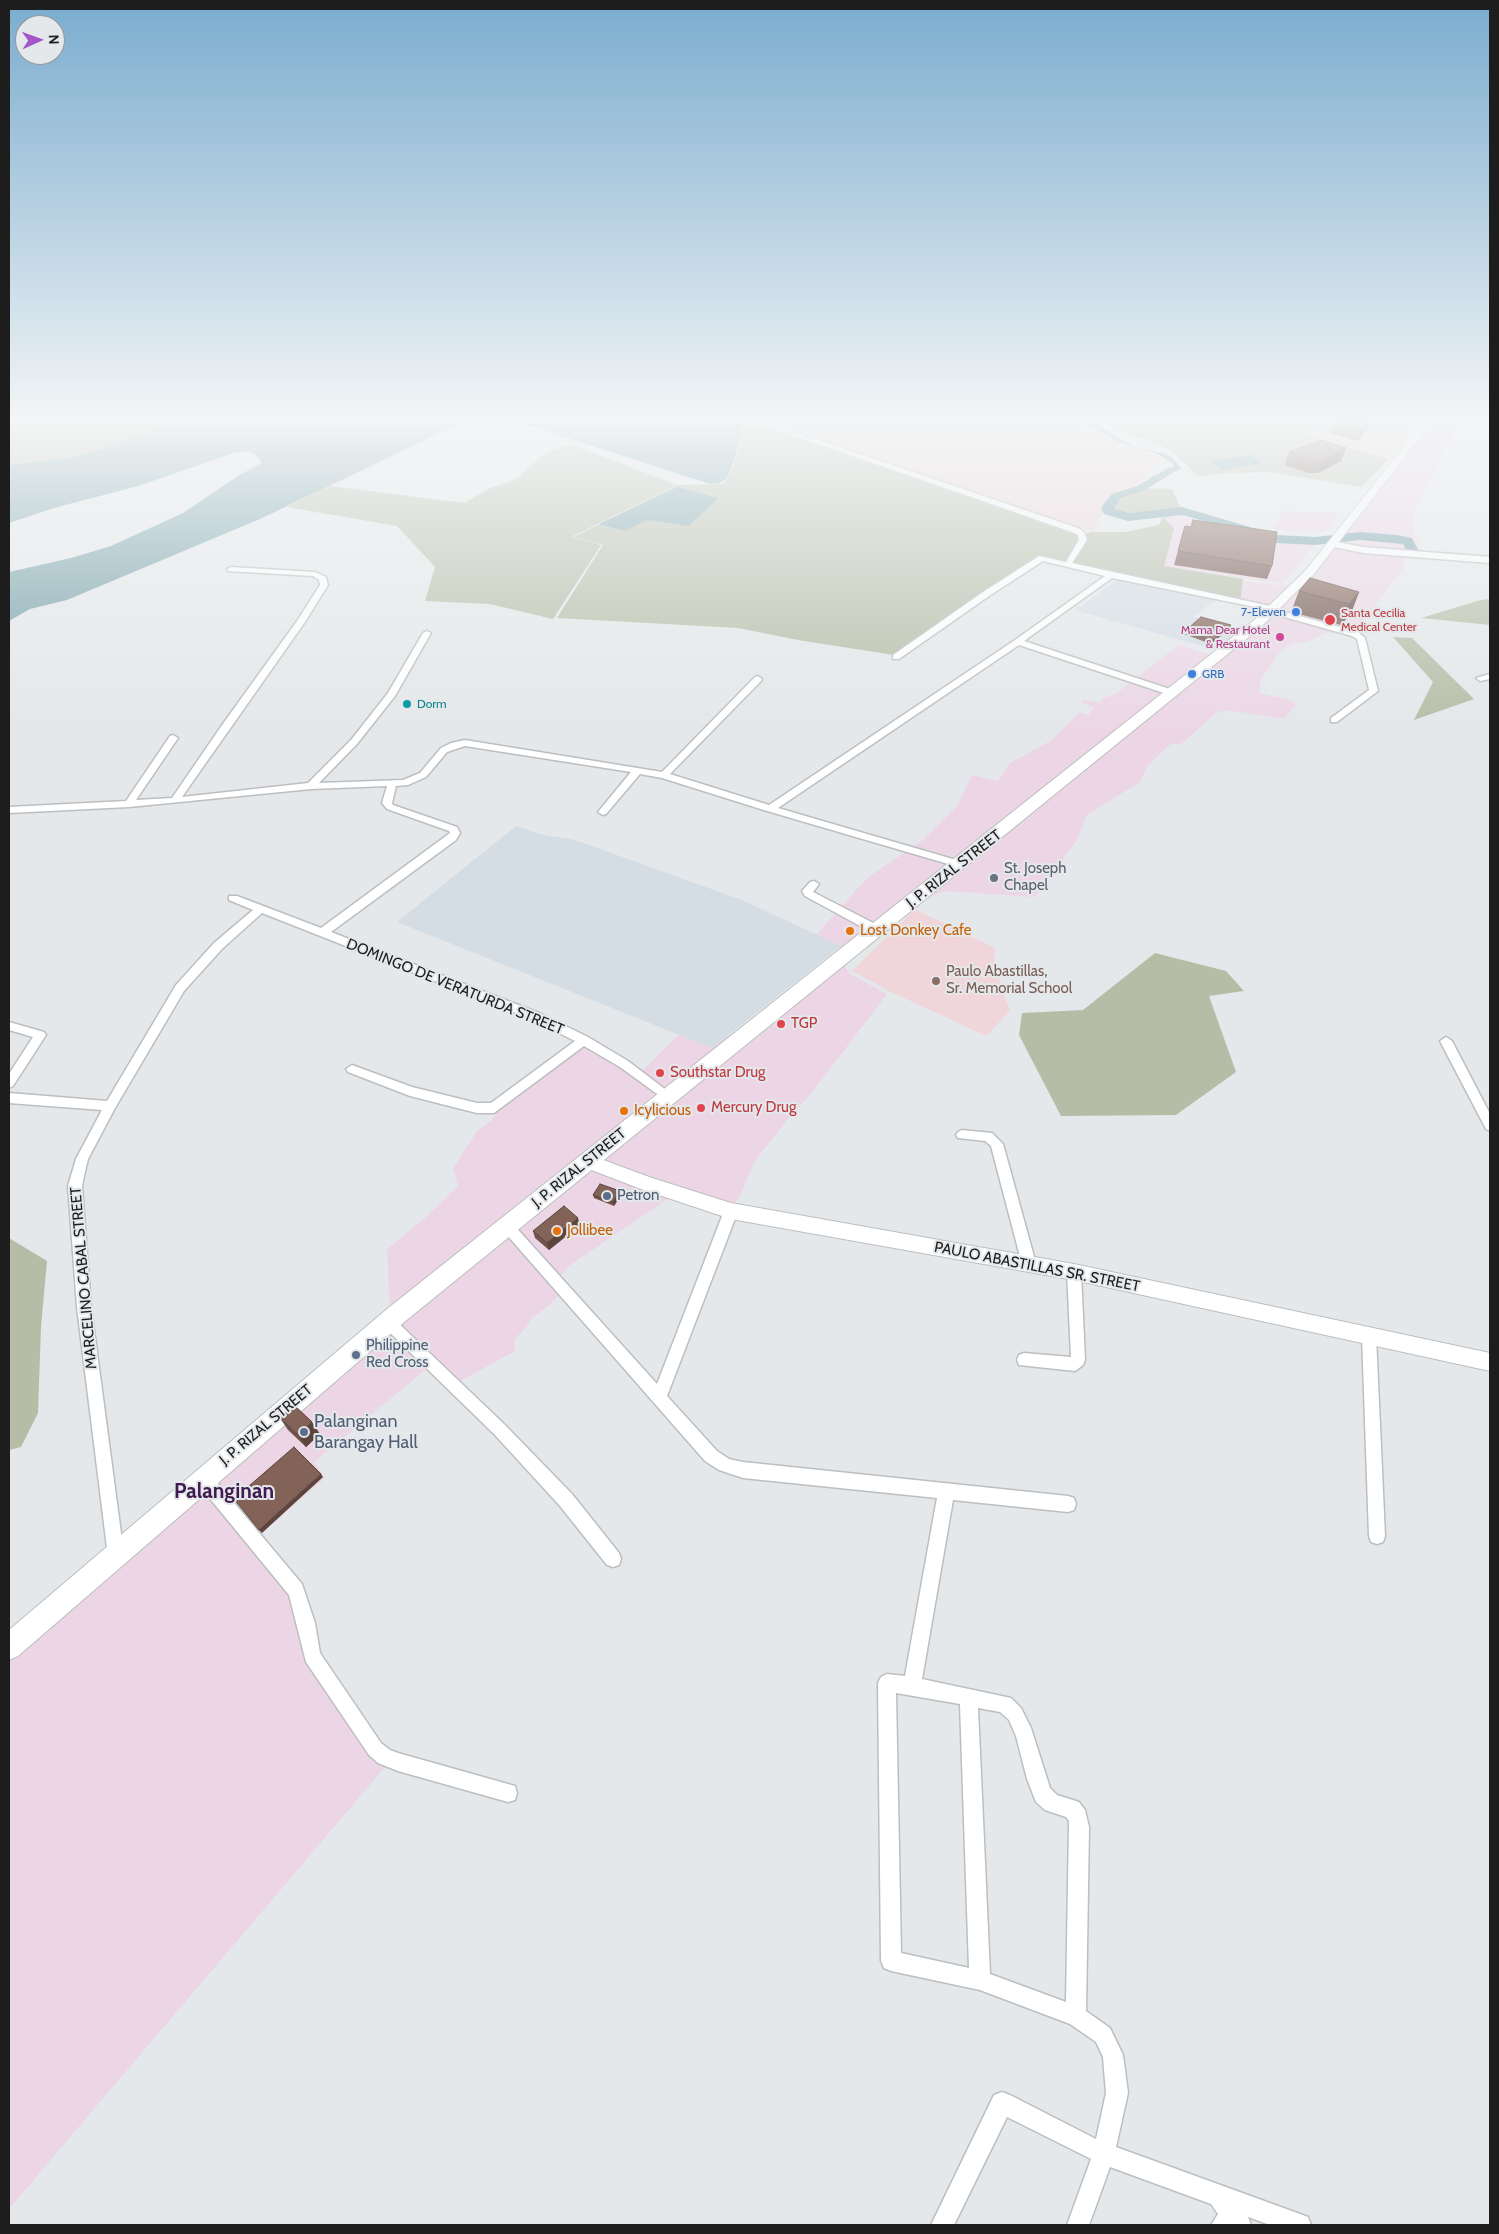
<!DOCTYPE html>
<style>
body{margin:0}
#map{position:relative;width:1499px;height:2234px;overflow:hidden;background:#e5e8ea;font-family:Cabin,sans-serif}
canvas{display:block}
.frame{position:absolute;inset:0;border:10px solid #1d1d1e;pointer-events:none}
.north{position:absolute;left:15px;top:15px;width:50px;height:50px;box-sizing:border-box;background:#e5e8ea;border:1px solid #959798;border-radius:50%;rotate:88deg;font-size:14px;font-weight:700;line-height:20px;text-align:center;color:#1d1d1e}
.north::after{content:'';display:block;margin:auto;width:18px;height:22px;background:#a356c8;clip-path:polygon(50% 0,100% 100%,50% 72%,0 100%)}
</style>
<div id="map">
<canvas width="1499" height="2234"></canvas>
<div class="frame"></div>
<div class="north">N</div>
</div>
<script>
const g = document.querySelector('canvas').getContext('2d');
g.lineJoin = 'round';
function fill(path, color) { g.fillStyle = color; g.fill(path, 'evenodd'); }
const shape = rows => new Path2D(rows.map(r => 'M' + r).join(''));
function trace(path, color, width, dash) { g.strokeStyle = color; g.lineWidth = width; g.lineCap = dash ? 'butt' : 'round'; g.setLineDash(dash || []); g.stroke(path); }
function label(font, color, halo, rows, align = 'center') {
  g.font = font + ' Cabin,sans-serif'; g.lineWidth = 4; g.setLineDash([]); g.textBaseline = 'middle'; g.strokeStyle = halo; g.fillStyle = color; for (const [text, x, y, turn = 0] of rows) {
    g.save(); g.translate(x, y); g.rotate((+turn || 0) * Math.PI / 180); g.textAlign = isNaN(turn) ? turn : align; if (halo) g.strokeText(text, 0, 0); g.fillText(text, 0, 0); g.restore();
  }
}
const commercial = shape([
 [1428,422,1460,422,1417,505,1413,527,1421,553,1382,551,1337,544],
 [1281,511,1339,512,1327,532,1297,532,1274,530],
 [1182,516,1265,538,1318,540,1283,584,1163,566,1174,528,1163,517],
 [1329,546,1407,556,1403,569,1354,633,1325,633,1309,641,1292,644,1281,651,1261,679,1259,693,1291,700,1296,704,1284,719,1225,710,1215,714,1180,745,1172,743,1149,764,1140,782,1087,815,1077,840,1035,897,945,891,926,898,849,951,815,936,867,878,923,840,957,806,972,775,998,781,1010,763,1052,740,1079,712,1089,715,1094,707,1081,703,1085,699,1100,703,1103,698,1114,695,1179,645,1213,655,1275,608,1240,603,1243,581,1297,587],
 [841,960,850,974,887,994,811,1094,788,1119,754,1162,740,1196,729,1211,675,1194,569,1266,557,1280,564,1289,552,1303,531,1319,528,1325,515,1339,515,1351,457,1383,435,1362,314,1462,325,1478,260,1535,211,1473,668,1097,638,1075,678,1035,712,1047,727,1035,738,1041],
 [583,1045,621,1068,662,1098,390,1312,387,1249,426,1217,458,1186,453,1168,478,1130,492,1120,498,1111],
 [203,1486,292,1594,302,1626,391,1760,9,2209,9,1654]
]);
const built = shape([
 [1117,580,1217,598,1194,617,1242,629,1219,651,1075,610],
 [516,826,544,835,575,840,742,900,841,946,712,1048,397,922]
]);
const education = shape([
 [760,422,1075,422,1124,446,1163,458,1134,488,1110,498,1093,532],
 [1321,422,1417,422,1388,459,1304,435],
 [915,909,995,948,994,965,1010,1011,986,1036,891,992,852,971]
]);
const green = shape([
 [9,422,171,422,135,438,105,448,69,458,9,465],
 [1102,422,1321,422,1304,435,1388,459,1362,487,1268,472,1229,473,1198,476,1171,450],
 [744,424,761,426,1071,529,1078,534,1079,539,1064,563,1039,558,894,655,798,640,738,628,557,618,603,545,573,537,678,485,722,484,728,478,737,456],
 [570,444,677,485,571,537,601,545,553,619,490,604,425,601,435,567,397,526,287,507,330,486,464,503,490,488,515,480,544,454],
 [1141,488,1172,489,1182,511,1128,517,1108,511,1108,506,1116,496],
 [1163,517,1174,528,1164,566,1243,579,1240,602,1068,564,1083,540,1081,534,1093,532,1125,532,1159,525],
 [1490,599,1490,625,1421,618,1481,600],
 [1393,637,1412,638,1474,699,1414,720,1433,682],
 [1155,953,1226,971,1244,991,1209,996,1236,1072,1176,1115,1061,1116,1019,1035,1022,1013,1083,1010],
 [9,1238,47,1261,41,1327,38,1413,21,1447,9,1450]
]);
const water = shape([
 [171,422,463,422,260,519,67,600,30,609,9,621,9,572,71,558,111,546,183,513,238,476,262,463,256,455,249,451,234,453,138,486,54,508,9,523,9,465,69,458,105,448,135,438],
 [518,422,743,422,743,423,736,455,727,478,720,483,710,484],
 [1081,422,1093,422,1135,447,1166,454,1173,458,1181,469,1145,485,1152,476,1168,471,1174,467,1173,464,1158,454,1117,442],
 [1250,455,1263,463,1222,470,1209,462],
 [678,487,718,498,689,526,647,520,625,531,599,524]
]);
const river = shape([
 [1170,467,1174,468,1176,470,1174,472,1145,490,1120,498,1114,509,1129,513,1182,507,1277,535,1315,537,1360,532,1397,535,1412,538,1419,552,1413,556,1409,555,1403,544,1360,540,1315,545,1277,543,1251,537,1226,527,1182,515,1128,521,1104,514,1102,511,1102,506,1112,494,1137,486,1170,467]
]);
const minor = shape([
 [755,422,765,422,1078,528,1084,532,1087,540,1072,563,1275,607,1278,610,1358,632,1365,638,1378,691,1337,722,1331,722,1331,718,1369,690,1357,639,1352,636,1270,613,1270,610,1112,578,1024,641,1176,691,1176,695,1170,695,1019,645,778,808,963,862,963,866,955,866,767,811,662,778,640,774,606,814,603,815,598,812,631,772,465,746,447,752,426,777,408,785,396,786,392,803,393,805,457,827,460,833,456,840,331,932,539,1013,588,1037,628,1061,674,1096,668,1101,664,1099,620,1067,584,1046,494,1113,477,1113,410,1096,348,1072,346,1069,352,1065,412,1087,477,1103,491,1103,575,1041,531,1019,262,913,222,949,184,991,115,1108,88,1159,84,1176,82,1186,91,1307,124,1556,122,1562,116,1564,110,1562,108,1556,77,1307,68,1186,76,1159,102,1110,9,1103,9,1093,107,1101,176,985,214,943,253,910,229,900,229,896,237,896,321,928,450,833,449,831,387,809,382,803,387,786,311,789,129,807,9,813,9,807,126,801,170,736,173,735,178,738,136,800,172,798,220,728,297,621,320,585,319,580,313,576,228,571,227,569,231,567,315,572,326,577,328,585,305,622,182,797,308,783,351,740,388,693,423,633,427,631,431,633,395,696,357,744,319,783,403,780,420,773,441,748,451,743,465,740,662,772,755,677,758,676,762,679,761,681,670,774,769,805,1015,640,1105,576,1043,561,989,596,899,659,893,659,893,655,983,592,1039,556,1066,562,1079,540,1078,535,1072,532,755,422],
 [1490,674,1490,679,1480,681,1476,678,1490,674],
 [814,881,819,884,813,892,881,927,882,930,881,933,873,933,805,896,802,891,810,882,814,881],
 [9,1022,44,1032,46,1035,13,1086,9,1088,9,1074,33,1037,9,1030,9,1022],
 [1446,1037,1452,1041,1490,1114,1490,1131,1486,1129,1440,1041,1446,1037],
 [962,1130,992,1133,1003,1144,1036,1264,1034,1268,1029,1270,1024,1268,1022,1264,991,1146,985,1141,958,1138,956,1135,958,1132,962,1130],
 [731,1206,736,1207,738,1211,667,1396,717,1451,729,1459,743,1462,1068,1496,1074,1498,1076,1504,1074,1510,1068,1512,953,1500,922,1679,1011,1698,1021,1708,1031,1728,1050,1788,1057,1795,1079,1802,1085,1810,1089,1827,1086,2011,1110,2028,1123,2055,1128,2093,1116,2147,1300,2214,1308,2217,1311,2225,1270,2225,1248,2217,1251,2225,1211,2225,1218,2214,1211,2204,1110,2167,1089,2225,1067,2225,1091,2159,1007,2117,954,2225,931,2225,994,2095,1002,2092,1010,2095,1096,2139,1106,2093,1103,2057,1096,2042,1070,2024,980,1990,891,1971,884,1968,881,1961,878,1683,881,1677,887,1674,905,1676,937,1498,743,1478,719,1470,705,1461,500,1227,502,1223,507,1221,512,1223,657,1384,724,1211,726,1207,731,1206],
 [896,1693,960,1704,969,1968,901,1953,896,1693],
 [978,1708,1000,1712,1009,1720,1016,1736,1027,1779,1036,1802,1045,1810,1066,1817,1069,1821,1066,2002,990,1974,978,1708],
 [1074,1266,1079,1268,1081,1272,1085,1360,1083,1365,1075,1371,1019,1365,1017,1360,1019,1355,1024,1353,1071,1357,1067,1272,1069,1268,1074,1266],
 [388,1316,393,1318,505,1425,572,1494,619,1553,621,1559,619,1565,613,1567,607,1565,560,1506,495,1435,383,1326,381,1322,383,1318,388,1316],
 [1369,1330,1374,1331,1376,1336,1385,1536,1383,1542,1377,1544,1371,1542,1369,1536,1362,1336,1364,1331,1369,1330],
 [204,1471,210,1474,302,1584,315,1623,320,1653,381,1743,390,1750,398,1753,515,1786,517,1793,515,1800,508,1802,398,1771,378,1763,369,1755,306,1662,289,1595,198,1484,196,1479,198,1474,204,1471]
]);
const tertiary = shape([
 [1332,541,1363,547,1490,557,1490,563,1363,553,1329,546,1329,542,1332,541]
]);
const secondary = shape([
 [587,1154,652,1178,731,1203,1074,1264,1490,1353,1490,1371,1074,1280,731,1219,641,1189,581,1166,578,1161,581,1156,587,1154]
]);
const primary = shape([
 [1423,422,1432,422,1314,574,1261,627,403,1323,18,1656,9,1660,9,1630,387,1309,1253,621,1306,570,1423,422]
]);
const wall = shape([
 [1372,422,1358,441,1331,433,1334,424],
 [1346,448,1341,461,1318,473,1308,473,1285,465,1289,452],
 [1185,526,1272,566,1267,579,1174,565],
 [1299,591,1359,592,1351,613,1341,625,1291,612],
 [1231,625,1230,628,1211,644,1184,634,1185,631],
 [620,1191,621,1195,614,1206,594,1198,593,1195],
 [580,1225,549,1250,535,1238,533,1231],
 [280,1418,320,1434,306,1447,288,1430]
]);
const shadedWall = shape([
 [1369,422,1372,422,1358,441,1362,432],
 [1346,448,1341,461,1318,473,1322,460],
 [1359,592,1351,613,1341,625,1349,604],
 [1231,625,1230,628,1211,644,1212,640],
 [620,1191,621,1195,614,1206,613,1202],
 [578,1218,580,1225,549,1250,547,1243],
 [312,1422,320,1434,306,1447,298,1435],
 [321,1474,323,1477,262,1533,259,1530]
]);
const building = shape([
 [1335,422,1369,422,1362,432,1334,424,1335,422],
 [1321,440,1346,448,1322,460,1312,460,1289,452,1321,440],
 [1193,520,1277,532,1272,566,1178,551,1185,526,1191,527,1193,520],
 [1310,578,1359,592,1349,604,1299,591,1310,578],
 [1201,617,1231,625,1212,640,1185,631,1201,617],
 [600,1184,620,1191,613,1202,593,1195,600,1184],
 [564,1206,578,1218,547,1243,533,1231,564,1206],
 [294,1405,312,1422,298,1435,280,1418,294,1405],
 [294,1447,321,1474,259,1530,234,1499,294,1447]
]);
const markers = [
 [1296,612,5,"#3f7fe0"],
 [1330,620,6,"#e0444e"],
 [1280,637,5,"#d1479c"],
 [1192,674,5,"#3f7fe0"],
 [407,704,5,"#0f9aa8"],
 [994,878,5,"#6b7280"],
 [850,931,5,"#e8710a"],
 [936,981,5,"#8d6e63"],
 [781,1024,5,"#e0444e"],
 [660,1073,5,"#e0444e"],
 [701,1108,5,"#e0444e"],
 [624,1111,5,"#e8710a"],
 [607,1196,5,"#5c6f8a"],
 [557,1231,5,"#e8710a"],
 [356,1355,5,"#5c6f8a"],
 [304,1432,5,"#5c6f8a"]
];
const farShopnames = [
 ["7-Eleven",1286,612],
 ["GRB",1202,674,"left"]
];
const farHealthnames = [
 ["Santa Cecilia",1341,613],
 ["Medical Center",1341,627]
];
const farHotelnames = [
 ["Mama Dear Hotel",1270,630],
 ["& Restaurant",1270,644]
];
const farCulturenames = [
 ["Dorm",417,704]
];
const streetNames = [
 ["J. P. RIZAL STREET",954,869,-38],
 ["DOMINGO DE VERATURDA STREET",455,987,22],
 ["J. P. RIZAL STREET",579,1168,-39],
 ["PAULO ABASTILLAS SR. STREET",1037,1267,11],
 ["MARCELINO CABAL STREET",84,1278,-95],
 ["J. P. RIZAL STREET",266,1425,-40]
];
const worshipNames = [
 ["St. Joseph",1004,869],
 ["Chapel",1004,886]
];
const foodNames = [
 ["Lost Donkey Cafe",860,931],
 ["Icylicious",634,1111],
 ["Jollibee",567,1231]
];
const educationNames = [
 ["Paulo Abastillas,",946,972],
 ["Sr. Memorial School",946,989]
];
const healthNames = [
 ["TGP",791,1024],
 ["Southstar Drug",670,1073],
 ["Mercury Drug",711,1108]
];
const serviceNames = [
 ["Petron",617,1196],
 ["Philippine",366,1346],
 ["Red Cross",366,1363]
];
const nearServicenames = [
 ["Palanginan",314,1422],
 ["Barangay Hall",314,1443]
];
const nearQuarternames = [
 ["Palanginan",224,1492]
];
fill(commercial, '#ecd6e5');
fill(built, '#d4dde4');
fill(education, '#f0d6da');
fill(green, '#b6bda7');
fill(water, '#759fa8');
fill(river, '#759fa8');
trace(minor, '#bcbec0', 3);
trace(tertiary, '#bcbec0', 3);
trace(secondary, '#bcbec0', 2);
trace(primary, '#bcbec0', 2);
fill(minor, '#fff');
fill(tertiary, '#fff');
fill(secondary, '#fff');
fill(primary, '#fff');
fill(wall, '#71544b');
fill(shadedWall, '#5c453d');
fill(building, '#836257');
trace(building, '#5c453d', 1);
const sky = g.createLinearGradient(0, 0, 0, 735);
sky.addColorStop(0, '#7aacce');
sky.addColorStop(0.57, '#f3f5f6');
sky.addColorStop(1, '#f3f5f600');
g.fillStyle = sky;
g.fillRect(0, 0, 1499, 735);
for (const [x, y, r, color] of markers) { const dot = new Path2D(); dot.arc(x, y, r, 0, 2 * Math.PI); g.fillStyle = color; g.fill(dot); trace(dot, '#e5e8ea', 2); }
label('12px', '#366cbe', '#e5e8ea', farShopnames, 'right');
label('12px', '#be3a42', '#e5e8ea', farHealthnames, 'left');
label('12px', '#b23c85', '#e5e8ea', farHotelnames, 'right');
label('12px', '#0d838f', '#e5e8ea', farCulturenames, 'left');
label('15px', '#1d1d1e', '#e5e8ea', streetNames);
label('15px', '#5b616d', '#e5e8ea', worshipNames, 'left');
label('15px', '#c56008', '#e5e8ea', foodNames, 'left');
label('15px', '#785e54', '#e5e8ea', educationNames, 'left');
label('15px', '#be3a42', '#e5e8ea', healthNames, 'left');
label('15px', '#4e5e75', '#e5e8ea', serviceNames, 'left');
label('18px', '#4e5e75', '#e5e8ea', nearServicenames, 'left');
label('bold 21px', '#401b52', '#e5e8ea', nearQuarternames);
</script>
